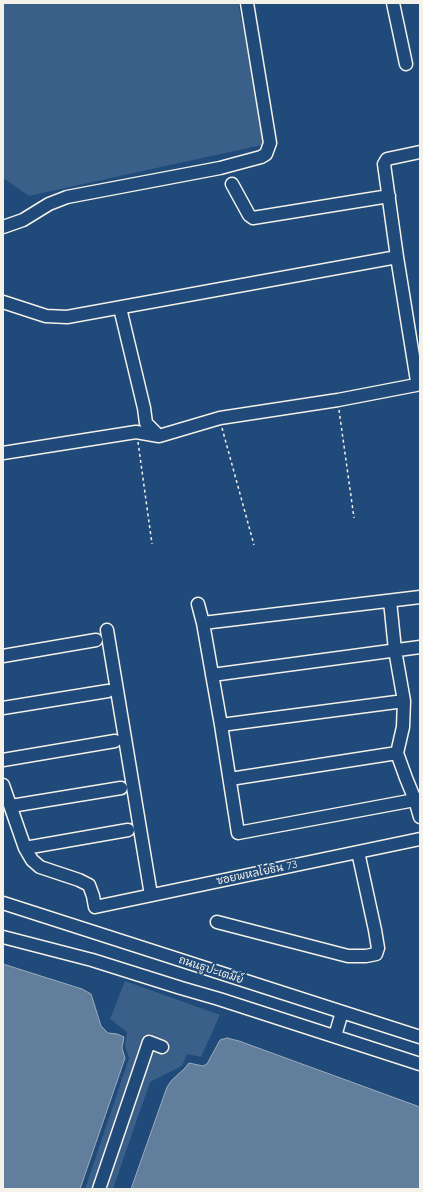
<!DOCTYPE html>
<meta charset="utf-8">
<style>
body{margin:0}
#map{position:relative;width:423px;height:1192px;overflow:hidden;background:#1f4a7a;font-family:"Comic Neue",sans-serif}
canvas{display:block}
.frame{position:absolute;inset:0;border:4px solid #f4f1e8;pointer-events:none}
</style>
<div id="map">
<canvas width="423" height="1192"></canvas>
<div class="frame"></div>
</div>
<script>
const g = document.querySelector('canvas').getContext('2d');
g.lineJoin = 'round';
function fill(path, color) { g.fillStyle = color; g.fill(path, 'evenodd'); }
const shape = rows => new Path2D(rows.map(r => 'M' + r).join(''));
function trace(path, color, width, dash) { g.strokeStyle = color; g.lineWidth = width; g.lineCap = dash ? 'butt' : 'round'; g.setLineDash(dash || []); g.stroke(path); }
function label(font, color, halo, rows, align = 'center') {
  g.font = font + ' "Comic Neue","Playpen Sans Thai",sans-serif'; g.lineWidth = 4; g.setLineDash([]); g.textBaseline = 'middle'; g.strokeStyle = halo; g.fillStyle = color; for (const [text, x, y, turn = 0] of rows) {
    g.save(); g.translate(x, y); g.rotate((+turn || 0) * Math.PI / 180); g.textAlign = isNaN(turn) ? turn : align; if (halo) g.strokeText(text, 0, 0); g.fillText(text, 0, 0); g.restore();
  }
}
const green = shape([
 [3,3,238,3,266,144,29,196,3,178],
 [125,981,220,1015,201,1057,187,1054,182,1066,150,1082,113,1189,85,1189,129,1058,125,1046,127,1032,110,1019]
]);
const water = shape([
 [3,964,82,989,91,994,101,1026,108,1033,117,1034,124,1037,122,1048,125,1058,80,1189,3,1189,3,964],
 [227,1038,239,1041,420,1107,420,1189,131,1189,167,1087,172,1080,184,1069,189,1063,203,1066,207,1064,220,1040,227,1038]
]);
const path = shape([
 [339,410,354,518],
 [222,428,254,545],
 [138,442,152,544]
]);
const minor = shape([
 [393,3,406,64],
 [232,184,249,215,253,218,389,196],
 [3,227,23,220,49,204,67,197,220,168,261,157,266,154,270,143,247,3],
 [3,302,46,316,67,317,397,257],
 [159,436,220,418,338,400,416,385,417,381,397,257,384,164,387,159,420,152],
 [3,453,136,432,159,436,146,423,144,408,120,308],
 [390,601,395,650,404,701,403,727,397,753,406,778,415,800,420,817],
 [198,604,203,623,221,725,238,833,420,799],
 [203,623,420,597],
 [107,630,151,895],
 [3,656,96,640],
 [212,675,420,647],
 [3,708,108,691],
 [221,725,404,701],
 [3,760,115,741],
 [230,779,397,753],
 [3,785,25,848,32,860,40,867,79,880,89,885,93,896,95,907,420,839],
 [11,806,121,788],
 [25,848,128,830],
 [3,903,420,1037],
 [217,922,348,956,366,956,376,954,378,948,375,930,358,852],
 [3,937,92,960,181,988,219,999,420,1064],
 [335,1036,342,1012],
 [99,1189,149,1042,162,1047]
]);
const streetNames = [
 ["ซอยพหลโยธิน 73",257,873,-12],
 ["ถนนธูปะเตมีย์",211,970,18]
];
fill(green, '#3a5f88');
fill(water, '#627e9d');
trace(water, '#9cacbb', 1);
trace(minor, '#f4f1e8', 15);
trace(path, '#f4f1e8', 1.5, [3, 3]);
trace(minor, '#1f4a7a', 12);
label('11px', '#f4f1e8', '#1f4a7a', streetNames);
</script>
